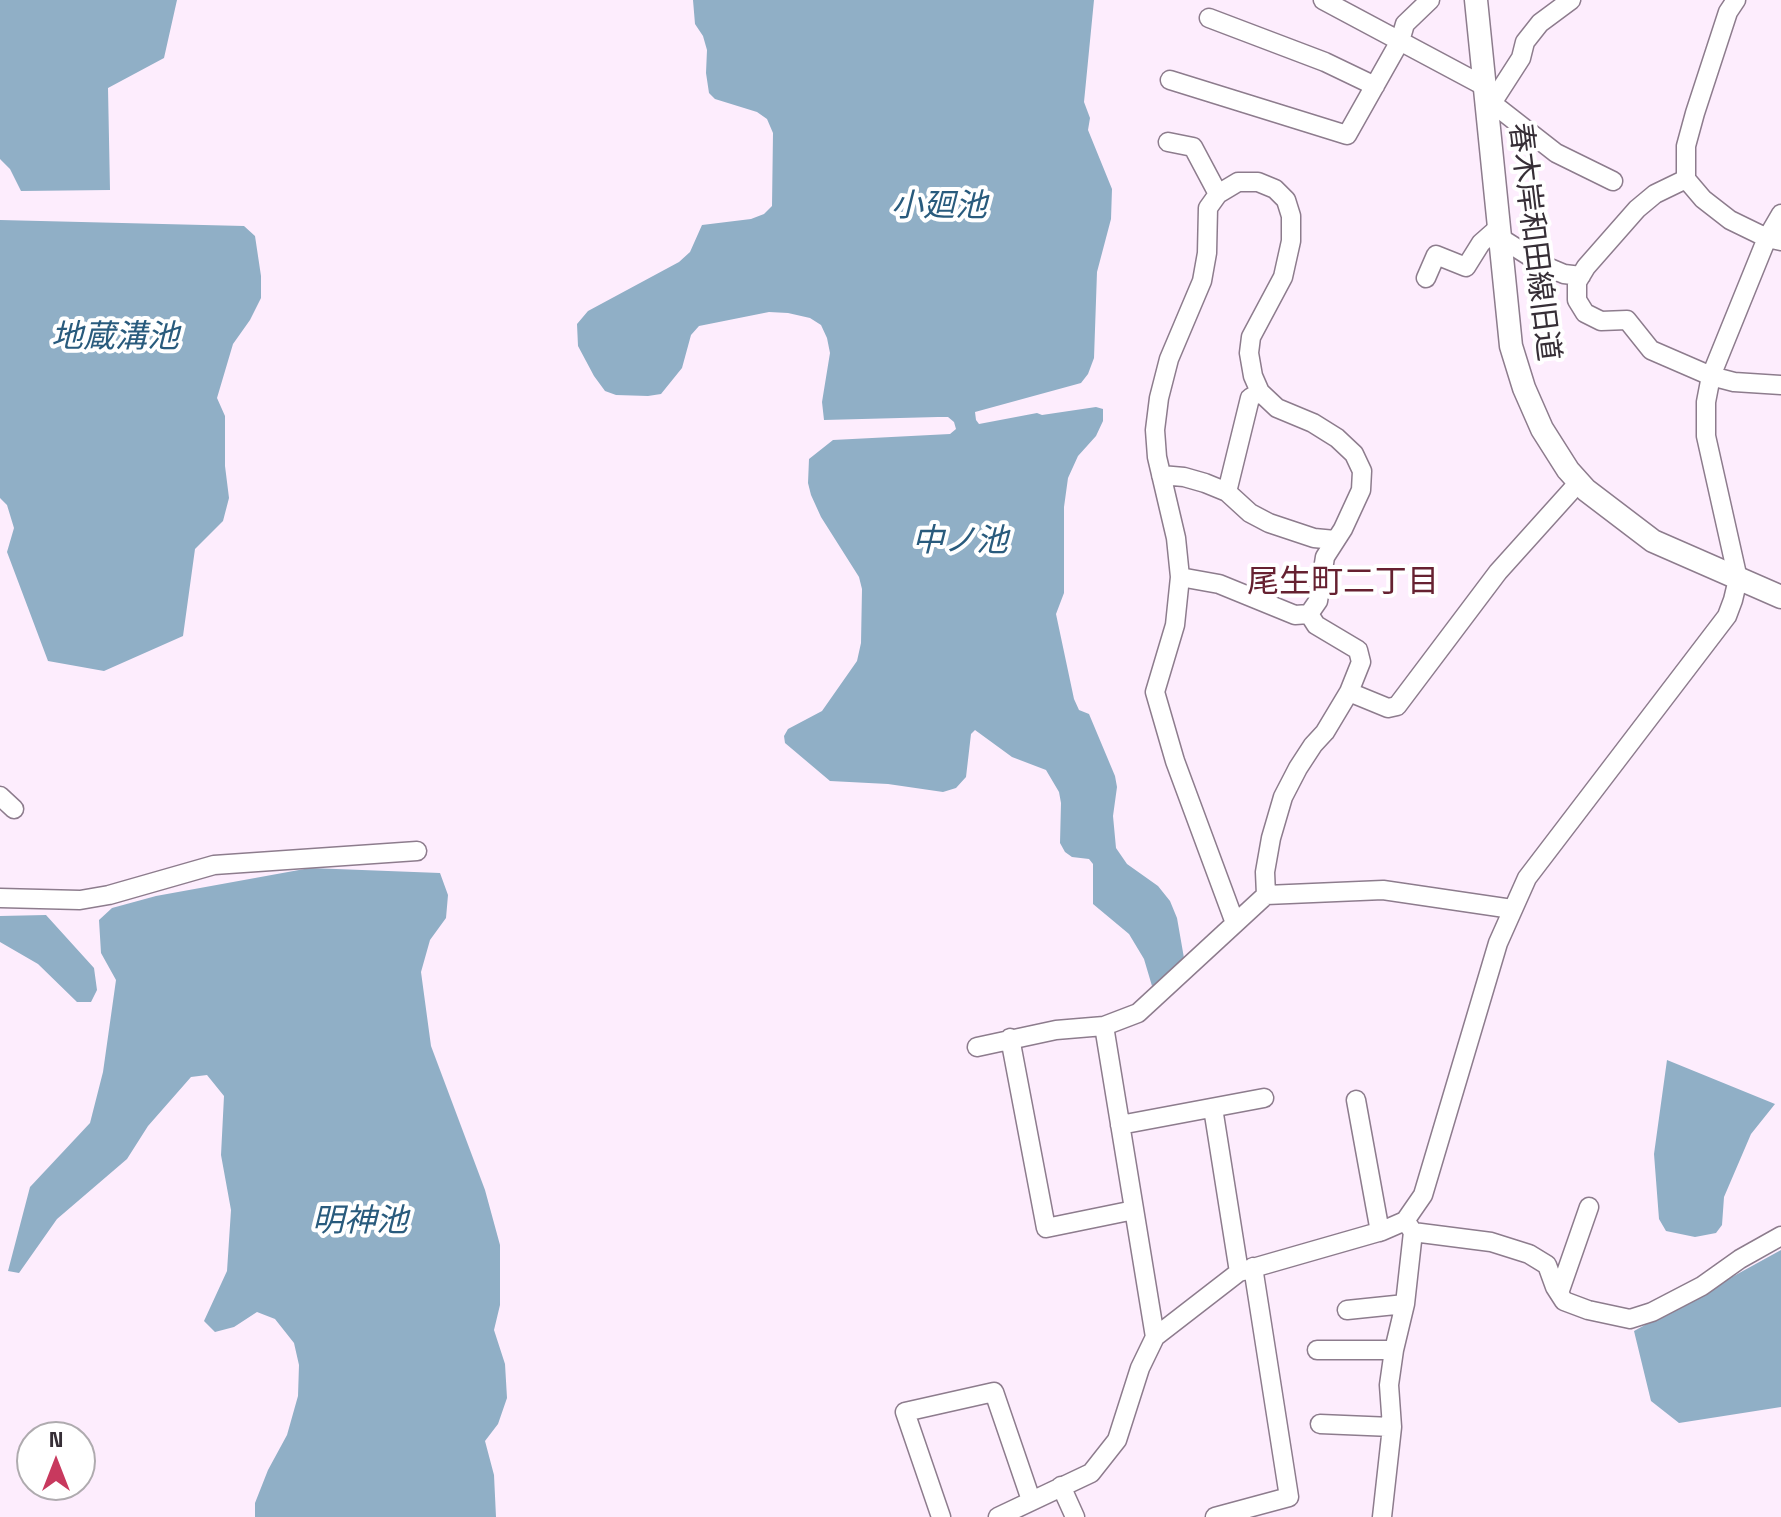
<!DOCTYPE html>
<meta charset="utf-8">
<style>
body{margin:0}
#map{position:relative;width:1781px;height:1517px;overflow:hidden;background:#fdedfd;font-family:"Space Grotesk",sans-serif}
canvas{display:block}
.north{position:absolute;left:16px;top:1421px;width:80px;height:80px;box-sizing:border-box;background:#fff;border:2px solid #afabaf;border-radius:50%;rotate:0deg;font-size:22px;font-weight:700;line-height:32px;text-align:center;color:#362e36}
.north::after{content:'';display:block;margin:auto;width:28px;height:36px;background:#c8395e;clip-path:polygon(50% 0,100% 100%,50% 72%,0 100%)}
</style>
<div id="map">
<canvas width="1781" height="1517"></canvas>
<div class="north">N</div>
</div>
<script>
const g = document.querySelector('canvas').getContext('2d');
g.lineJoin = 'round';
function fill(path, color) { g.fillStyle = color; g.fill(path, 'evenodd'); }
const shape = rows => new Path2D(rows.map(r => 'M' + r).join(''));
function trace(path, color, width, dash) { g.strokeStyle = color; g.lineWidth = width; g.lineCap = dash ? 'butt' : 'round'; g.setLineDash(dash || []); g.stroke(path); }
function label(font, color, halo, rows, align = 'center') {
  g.font = font + ' "Space Grotesk","Noto Sans JP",sans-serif'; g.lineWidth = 8; g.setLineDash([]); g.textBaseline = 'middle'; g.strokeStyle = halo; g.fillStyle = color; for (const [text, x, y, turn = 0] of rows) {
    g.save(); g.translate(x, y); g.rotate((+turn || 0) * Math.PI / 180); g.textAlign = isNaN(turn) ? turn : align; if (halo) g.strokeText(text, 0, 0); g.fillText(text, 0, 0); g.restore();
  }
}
const water = shape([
 [0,0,177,0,164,58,108,88,110,190,21,191,10,169,0,159],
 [693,0,1094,0,1084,102,1090,118,1088,130,1112,189,1111,219,1097,272,1094,358,1088,374,1081,383,975,412,976,420,979,424,1037,413,1042,415,1096,407,1103,409,1103,421,1096,436,1078,456,1068,478,1064,507,1064,593,1056,614,1074,699,1079,710,1089,714,1115,776,1117,787,1113,816,1116,848,1127,864,1158,886,1170,901,1177,918,1184,958,1162,981,1152,986,1144,959,1129,934,1093,904,1093,864,1089,859,1072,857,1065,852,1060,843,1061,803,1059,792,1046,770,1012,757,975,730,971,734,966,777,956,788,943,792,888,784,830,781,785,743,784,736,788,729,822,711,857,661,861,643,862,589,859,577,821,517,811,495,808,483,809,459,833,440,950,434,956,429,954,422,948,417,938,417,824,420,822,402,830,353,827,338,821,325,810,318,788,313,769,312,699,326,691,335,682,368,661,394,648,396,616,395,605,391,594,376,578,346,577,324,588,311,679,262,690,252,702,225,751,219,764,214,772,206,773,133,767,119,757,112,715,99,709,93,706,73,707,50,703,36,695,24],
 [0,220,244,226,255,236,261,276,261,298,250,320,233,344,217,398,225,416,225,466,229,498,223,521,195,549,183,636,104,671,48,661,7,552,14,528,7,505,0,498],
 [310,868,440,873,448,895,446,918,430,940,421,972,431,1046,485,1190,500,1245,500,1305,494,1330,505,1364,507,1398,498,1424,485,1441,494,1475,496,1517,255,1517,255,1503,268,1470,287,1435,298,1396,299,1365,294,1343,275,1319,257,1312,234,1327,215,1332,204,1321,227,1271,231,1210,221,1155,224,1096,207,1075,191,1077,148,1126,127,1159,57,1219,19,1273,8,1271,30,1187,90,1123,103,1072,116,980,101,953,99,920,112,908,156,896],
 [46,915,94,968,97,990,91,1002,77,1002,38,964,0,942,0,916],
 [1667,1060,1775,1104,1751,1134,1724,1197,1722,1225,1716,1233,1695,1237,1666,1231,1659,1219,1654,1154],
 [1781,1250,1781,1407,1679,1423,1651,1401,1634,1331]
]);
const minor = shape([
 [1323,0,1484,86],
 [1736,0,1728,12,1695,113,1686,146,1686,179,1703,199,1730,220,1767,238,1781,241],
 [1209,18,1325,62,1375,86],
 [1170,80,1347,135,1400,41,1405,24,1430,0],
 [1492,103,1556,153,1613,181],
 [1485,104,1492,103,1521,58,1525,42,1540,23,1571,0],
 [1168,142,1193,147,1218,194],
 [1686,179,1655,194,1637,209,1586,267,1577,282,1577,300,1585,313,1601,321,1627,320,1651,350,1711,376,1734,382,1781,385],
 [1499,237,1545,266,1564,274,1581,276],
 [1426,278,1436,255,1466,267,1481,243,1498,228],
 [1161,475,1184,477,1205,483,1227,492,1250,513,1269,523,1314,538,1335,540],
 [1227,492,1250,398,1260,392],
 [1180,577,1219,584,1295,615,1309,614,1318,601,1325,557,1343,529,1361,490,1362,471,1354,454,1337,438,1313,423,1277,408,1260,392,1253,376,1249,353,1251,337,1283,277,1291,241,1291,216,1286,200,1275,189,1258,182,1238,182,1218,194,1208,208,1207,253,1202,281,1169,359,1159,398,1155,430,1157,457,1176,538,1180,577,1175,625,1155,692,1175,761,1235,923],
 [1349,692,1388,708,1397,706,1498,572,1579,482],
 [0,796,14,809],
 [1266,895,1265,872,1271,838,1283,797,1298,768,1313,745,1325,732,1349,692,1361,662,1358,650,1316,625,1309,614],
 [0,898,80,900,109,895,214,865,417,851],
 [1104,1026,1155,1337],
 [1010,1038,1046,1228,1134,1210],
 [977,1047,1056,1030,1104,1026,1138,1013,1266,895,1383,890,1512,909],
 [1356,1100,1380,1232],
 [1213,1108,1239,1272],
 [1120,1125,1264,1098],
 [1413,1232,1491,1242,1529,1254,1547,1265,1555,1287,1564,1301,1588,1310,1630,1319,1652,1312,1702,1286,1740,1259,1781,1236],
 [1559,1293,1589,1207],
 [1347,1310,1405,1304],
 [1317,1350,1394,1350],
 [1320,1424,1392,1427],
 [1061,1486,1075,1517],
 [941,1517,905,1412,994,1392,1031,1500],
 [998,1517,1091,1473,1117,1440,1140,1368,1155,1337,1239,1272,1382,1231,1405,1221,1423,1195,1498,943,1527,878,1727,616,1733,600,1738,579,1706,436,1706,402,1711,376,1767,238,1781,214],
 [1215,1517,1289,1497,1253,1267],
 [1382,1517,1392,1427,1389,1385,1394,1350,1405,1304,1413,1232,1407,1223]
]);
const tertiary = shape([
 [1476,0,1511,346,1524,388,1542,429,1568,470,1586,490,1653,541,1781,597]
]);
const streetNames = [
 ["春木岸和田線旧道",1533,242,83]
];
const waterNames = [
 ["小廻池",939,207],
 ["地蔵溝池",115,338],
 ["中ノ池",960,542],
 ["明神池",360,1222]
];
const neighbourhoodNames = [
 ["尾生町二丁目",1343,583]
];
fill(water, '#90afc6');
trace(minor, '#8d7c8d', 21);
trace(tertiary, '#8d7c8d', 25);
trace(minor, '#fff', 18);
trace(tertiary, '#fff', 22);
label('30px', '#362e36', '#fff', streetNames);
label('italic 32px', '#295b7d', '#fff', waterNames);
label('32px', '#662131', '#fff', neighbourhoodNames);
</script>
